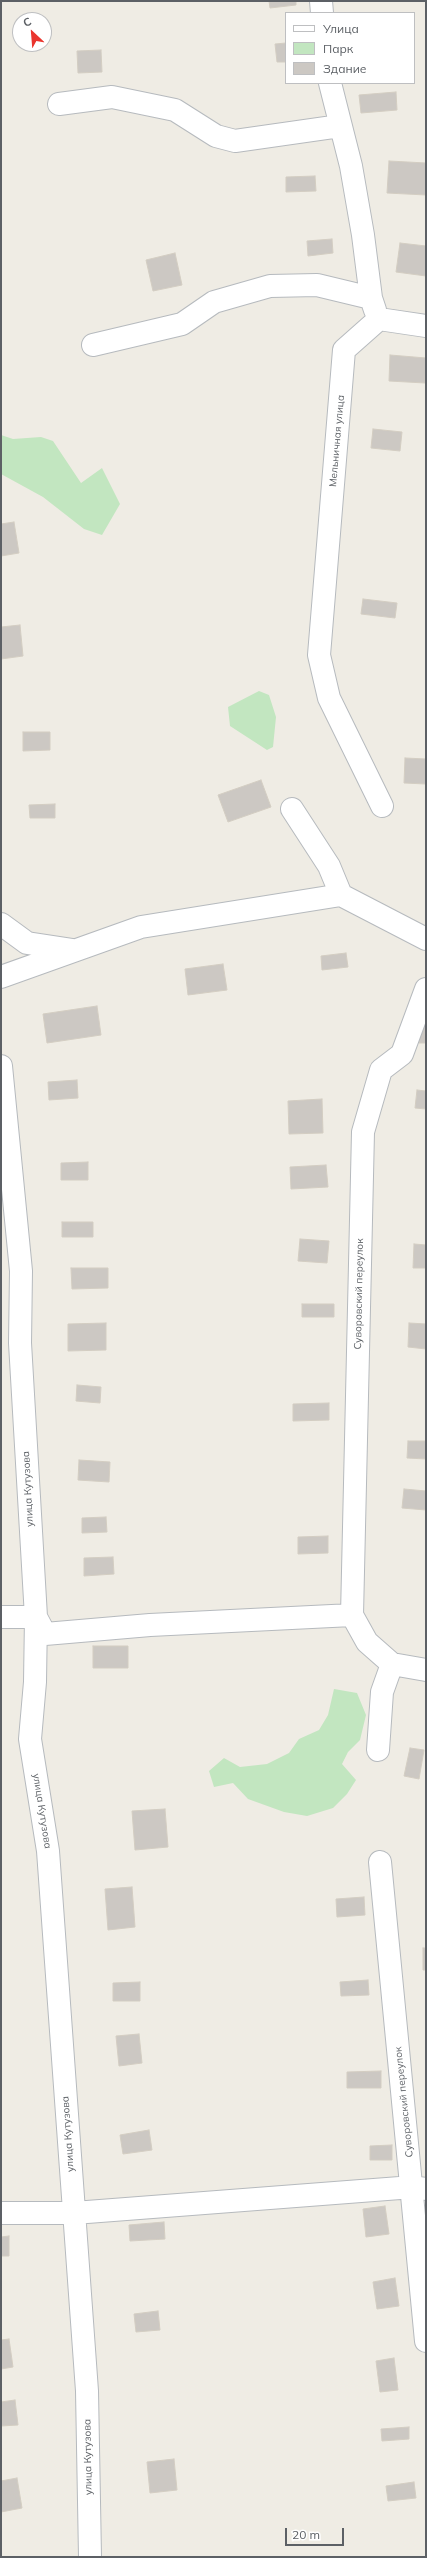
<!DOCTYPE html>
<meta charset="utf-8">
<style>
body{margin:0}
#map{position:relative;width:427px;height:2558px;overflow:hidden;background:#efece4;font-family:Mulish,sans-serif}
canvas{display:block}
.frame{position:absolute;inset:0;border:2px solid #5c6065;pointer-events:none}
.legend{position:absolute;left:285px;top:12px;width:130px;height:72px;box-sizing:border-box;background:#fff;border:1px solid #bebfc1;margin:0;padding:5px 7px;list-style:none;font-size:12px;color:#5c6065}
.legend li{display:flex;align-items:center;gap:8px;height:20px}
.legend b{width:20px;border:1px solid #bebfc1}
.north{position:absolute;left:12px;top:12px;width:40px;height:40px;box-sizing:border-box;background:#fff;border:1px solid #bebfc1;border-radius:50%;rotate:334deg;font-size:11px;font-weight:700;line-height:16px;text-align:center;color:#5c6065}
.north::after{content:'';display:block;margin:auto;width:14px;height:18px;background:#ea352e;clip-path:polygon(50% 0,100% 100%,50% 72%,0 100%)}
.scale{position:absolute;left:285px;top:2528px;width:59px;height:18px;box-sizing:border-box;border:2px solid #5c6065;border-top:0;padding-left:5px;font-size:12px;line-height:14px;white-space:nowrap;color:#5c6065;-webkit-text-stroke:3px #fff;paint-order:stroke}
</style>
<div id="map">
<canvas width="427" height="2558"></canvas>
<div class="frame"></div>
<ul class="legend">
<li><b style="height:5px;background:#fff"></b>Улица</li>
<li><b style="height:11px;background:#c2e6c0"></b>Парк</li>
<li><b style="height:11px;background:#ccc8c3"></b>Здание</li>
</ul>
<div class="north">С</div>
<div class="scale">20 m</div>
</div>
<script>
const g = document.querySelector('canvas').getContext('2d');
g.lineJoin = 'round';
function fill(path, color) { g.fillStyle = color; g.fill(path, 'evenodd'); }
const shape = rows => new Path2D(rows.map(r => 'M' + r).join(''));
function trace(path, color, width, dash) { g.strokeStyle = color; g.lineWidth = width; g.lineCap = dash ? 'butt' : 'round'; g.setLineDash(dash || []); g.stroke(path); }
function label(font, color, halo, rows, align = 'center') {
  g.font = font + ' Mulish,sans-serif'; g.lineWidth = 3; g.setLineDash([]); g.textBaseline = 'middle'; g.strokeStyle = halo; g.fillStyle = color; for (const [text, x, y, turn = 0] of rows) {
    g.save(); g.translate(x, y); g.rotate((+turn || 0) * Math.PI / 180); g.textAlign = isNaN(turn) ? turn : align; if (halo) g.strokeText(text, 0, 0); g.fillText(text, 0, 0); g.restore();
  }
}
const green = shape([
 [1,435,13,439,41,437,53,441,81,483,102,468,120,504,102,535,84,529,43,497,1,474],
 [259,691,269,695,276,717,273,747,267,750,230,726,228,707],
 [334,1689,357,1693,366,1715,360,1740,348,1752,342,1764,356,1780,347,1794,333,1808,307,1816,284,1812,248,1799,233,1783,214,1787,209,1771,224,1758,240,1767,267,1764,289,1753,299,1739,319,1730,328,1715]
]);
const building = shape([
 [269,1,296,1,296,5,270,8,269,1],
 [286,43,286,62,277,62,275,44,286,43],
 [101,50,102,72,78,73,77,51,101,50],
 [396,92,397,110,361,113,359,95,396,92],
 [389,161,426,163,426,195,387,193,389,161],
 [315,176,316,191,286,192,286,177,315,176],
 [332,239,333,253,308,256,307,241,332,239],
 [400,243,426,246,426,276,396,272,400,243],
 [175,253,182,285,153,291,146,260,175,253],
 [390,355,426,358,425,383,389,381,390,355],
 [373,429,402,432,400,451,371,448,373,429],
 [14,522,19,553,1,556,1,524,14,522],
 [363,599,397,603,395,618,361,614,363,599],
 [20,625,23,656,1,659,1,627,20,625],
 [23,732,50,732,50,750,23,751,23,732],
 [405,758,426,759,426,784,404,783,405,758],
 [261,780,271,807,228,822,218,795,261,780],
 [55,804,55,818,30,818,29,805,55,804],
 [346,953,348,967,322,970,321,956,346,953],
 [223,964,227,990,188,995,185,969,223,964],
 [97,1006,101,1035,47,1043,43,1014,97,1006],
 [422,1016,426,1016,426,1043,419,1043,422,1016],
 [77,1080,78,1098,49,1100,48,1082,77,1080],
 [417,1090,426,1091,426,1109,415,1108,417,1090],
 [322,1099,323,1133,289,1134,288,1101,322,1099],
 [88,1162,88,1180,61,1180,61,1163,88,1162],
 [326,1165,328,1187,291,1189,290,1167,326,1165],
 [62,1222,93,1222,93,1237,62,1237,62,1222],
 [300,1239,329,1241,327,1263,298,1261,300,1239],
 [414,1244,426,1245,426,1268,413,1268,414,1244],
 [71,1268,108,1268,108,1288,72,1289,71,1268],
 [302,1304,334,1304,334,1317,302,1317,302,1304],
 [106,1323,106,1350,68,1351,68,1324,106,1323],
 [409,1323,426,1324,426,1349,408,1347,409,1323],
 [77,1385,101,1387,100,1403,76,1401,77,1385],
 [329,1403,329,1420,293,1421,293,1404,329,1403],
 [408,1441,426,1441,426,1459,407,1458,408,1441],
 [79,1460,110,1462,109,1482,78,1480,79,1460],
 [404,1489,426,1491,426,1510,402,1508,404,1489],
 [106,1517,107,1532,82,1533,82,1518,106,1517],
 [328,1536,328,1553,298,1554,298,1537,328,1536],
 [113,1557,114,1574,84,1576,84,1558,113,1557],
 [93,1646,128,1646,128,1668,93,1668,93,1646],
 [410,1748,424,1750,419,1779,404,1776,410,1748],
 [165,1809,168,1847,135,1850,132,1811,165,1809],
 [132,1887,135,1927,108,1930,105,1889,132,1887],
 [364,1897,365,1915,337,1917,336,1899,364,1897],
 [423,1948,426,1948,426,1970,423,1970,423,1948],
 [368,1980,369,1995,341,1996,340,1982,368,1980],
 [140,1982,140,2001,113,2001,113,1983,140,1982],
 [139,2034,142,2063,119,2066,116,2036,139,2034],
 [381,2071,381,2088,347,2088,347,2072,381,2071],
 [149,2130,152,2150,123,2154,120,2135,149,2130],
 [392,2145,392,2160,370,2160,370,2146,392,2145],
 [385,2206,389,2234,366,2237,363,2209,385,2206],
 [164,2222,165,2239,130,2241,129,2225,164,2222],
 [9,2236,9,2256,1,2256,1,2237,9,2236],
 [395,2278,399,2306,377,2309,373,2282,395,2278],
 [158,2311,160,2330,136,2332,134,2314,158,2311],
 [9,2339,13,2367,1,2369,1,2340,9,2339],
 [394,2358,398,2390,380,2392,376,2361,394,2358],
 [15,2400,18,2425,1,2426,1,2402,15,2400],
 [409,2427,409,2439,382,2441,381,2429,409,2427],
 [174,2459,177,2490,150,2493,147,2462,174,2459],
 [17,2478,22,2508,1,2512,1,2481,17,2478],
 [414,2482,416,2498,388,2501,386,2486,414,2482]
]);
const minor = shape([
 [321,1,322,13],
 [330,83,351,166,363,235,371,298,375,310],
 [59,104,112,97,175,110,216,136,235,141,340,126],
 [379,319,344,350,319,655,329,698,382,806],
 [379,319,426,326],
 [93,345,182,324,214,302,270,286,317,285,371,298],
 [292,809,329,866,341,895],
 [1,924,27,943,73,950],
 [1,977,141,927,341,895,426,939],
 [426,989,402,1054,381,1070,363,1132,352,1615,367,1642,392,1664,426,1670],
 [1,1066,21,1271,20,1343,36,1617,35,1682,30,1739,48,1851,87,2391,90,2557],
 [1,1617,36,1617,45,1634,150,1625,352,1615],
 [378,1750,382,1692,392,1664],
 [380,1862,426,2341],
 [1,2213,74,2213,413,2187,426,2189]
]);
const streetNames = [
 ["Мельничная улица",337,441,-85],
 ["Суворовский переулок",359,1294,-89],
 ["улица Кутузова",28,1489,-93],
 ["улица Кутузова",42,1811,81],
 ["Суворовский переулок",404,2102,-96],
 ["улица Кутузова",68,2134,-94],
 ["улица Кутузова",88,2457,-91]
];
fill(green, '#c2e6c0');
fill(building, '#ccc8c3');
trace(building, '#d3cdc2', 1);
trace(minor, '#b6babe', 24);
trace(minor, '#fff', 22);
label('10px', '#5c6065', '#fff', streetNames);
</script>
